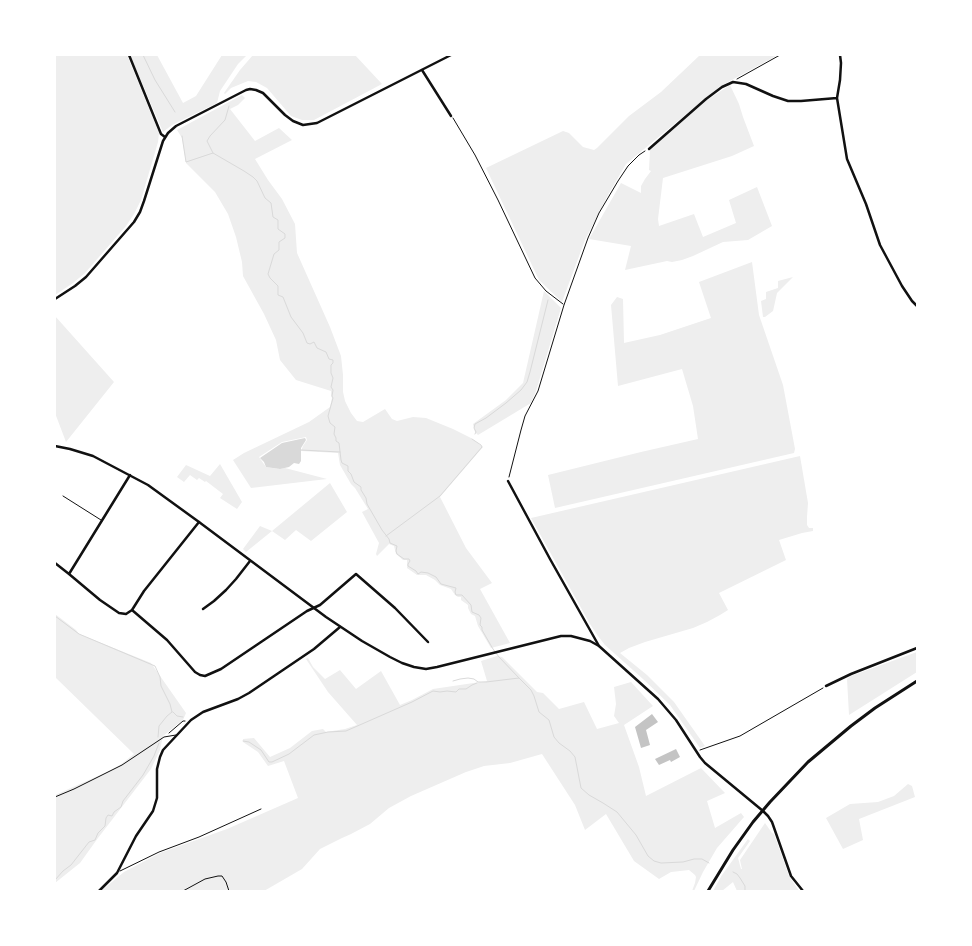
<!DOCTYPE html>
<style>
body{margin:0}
#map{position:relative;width:972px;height:946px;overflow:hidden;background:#fff;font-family:"Public Sans",sans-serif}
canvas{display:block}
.frame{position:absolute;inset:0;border:56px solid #fff;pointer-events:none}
</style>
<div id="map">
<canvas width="972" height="946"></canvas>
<div class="frame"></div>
</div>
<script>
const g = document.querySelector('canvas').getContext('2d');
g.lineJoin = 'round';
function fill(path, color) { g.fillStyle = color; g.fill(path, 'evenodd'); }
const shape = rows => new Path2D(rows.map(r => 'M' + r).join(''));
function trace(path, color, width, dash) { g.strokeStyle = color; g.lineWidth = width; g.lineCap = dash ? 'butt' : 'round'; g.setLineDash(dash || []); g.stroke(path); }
const green = shape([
 [55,55,127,55,159,133,158,142,141,200,134,214,126,226,85,273,73,283,55,295],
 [130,55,157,55,183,103,196,96,222,55,247,55,238,64,220,91,217,103,172,125,163,132],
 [253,55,355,55,382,84,314,120,302,120,291,116,267,88,256,82,248,81,231,88,225,94,224,93,240,70],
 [700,55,778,55,719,87,626,164,608,195,585,240,562,302,539,280,486,168,563,131,569,133,583,147,594,150,597,148,629,116,661,92],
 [730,85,739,104,743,117,754,146,732,156,663,178,658,219,659,226,694,214,703,237,736,223,729,200,757,187,772,226,748,240,723,242,693,256,682,260,672,262,667,261,625,270,631,246,589,239,621,183,641,193,641,186,645,179,651,171,649,170,650,150,707,100],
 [242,95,245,98,238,105,230,109,255,141,279,128,292,140,255,159,268,180,282,199,295,224,297,253,330,327,341,356,343,375,343,392,345,401,351,413,357,421,363,422,385,409,392,419,397,421,413,417,426,418,453,429,471,438,483,447,440,497,466,548,492,583,480,589,510,643,491,648,478,626,475,616,471,614,468,608,468,605,461,600,461,597,458,597,455,595,451,589,440,585,435,580,426,575,417,575,407,568,407,560,403,560,396,554,394,546,389,544,377,556,376,554,379,543,362,512,368,509,355,488,351,484,340,465,338,453,301,451,303,446,307,440,306,437,282,442,259,457,266,467,279,469,285,468,327,479,251,488,233,460,244,453,309,422,330,407,332,398,331,396,331,391,296,380,280,360,276,340,264,314,243,276,242,262,236,237,228,214,215,192,186,163,182,138,177,130],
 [752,262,759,315,783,385,795,449,794,453,555,508,548,475,641,452,698,439,693,406,682,369,618,386,611,305,617,297,623,299,624,343,660,335,711,318,699,282],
 [793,277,777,293,773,311,765,317,763,317,761,301,766,299,766,292,778,288,778,281],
 [544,291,561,308,536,391,531,403,478,435,475,432,473,424,506,400,523,383],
 [55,316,114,382,66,442,55,413],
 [800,456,808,503,807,517,807,525,809,528,813,528,813,531,802,533,779,540,786,560,719,593,728,610,720,615,707,622,693,628,645,642,629,648,620,653,647,675,674,702,705,746,700,748,670,705,643,679,605,645,598,636,590,624,531,518],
 [220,464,242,502,237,509,220,498,223,494,206,481,205,482,199,478,197,480,190,475,184,482,177,477,186,465,210,476],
 [330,483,347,512,311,541,296,530,285,540,272,531,246,552,243,549,260,526,272,531],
 [55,614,76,630,79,634,151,663,186,713,183,720,163,736,160,750,151,769,98,838,80,863,55,883,55,795,107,772,120,765,134,754,55,677],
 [917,652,917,672,849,715,847,679,851,676],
 [497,656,502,657,537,692,543,693,559,709,584,702,597,729,619,723,614,716,616,704,614,687,631,682,653,706,624,725,639,767,646,796,701,768,725,793,707,801,715,828,741,813,744,817,717,848,703,872,694,891,692,891,695,883,696,877,695,875,689,870,671,872,659,879,634,861,606,814,585,830,575,805,542,754,510,763,484,766,466,772,411,796,389,808,370,824,351,834,342,838,320,849,302,869,264,891,101,891,124,872,160,853,227,829,298,798,284,761,268,766,258,752,243,742,243,739,254,738,270,757,290,748,312,731,323,729,326,732,345,729,357,725,328,692,306,659,308,658,313,667,325,679,340,670,356,689,381,671,400,705,412,700,433,689,487,681,481,661],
 [908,784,912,786,915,797,859,819,863,840,843,849,826,818,850,804,878,802,894,796],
 [765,823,772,833,774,834,789,876,799,891,737,891,733,882,722,891,713,891,722,875,748,839,750,841,738,858,741,869,742,869,740,860]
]);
const water = shape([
 [305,438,306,440,301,448,301,461,299,464,294,463,289,467,280,469,266,467,264,462,260,458,282,443]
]);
const stream = shape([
 [143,55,155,80,175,112],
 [182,136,186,162,213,153,244,171,253,177,257,181,265,198,271,203,273,217,278,220,278,229,285,234,285,238,279,242,279,250,274,254,268,274,270,278,278,286,278,295,283,297,291,317,303,333,307,343,310,344,314,342,317,348,326,352,329,359,333,360,333,363,331,365,331,373,333,378,331,387,333,390,332,396,333,398,328,416,330,423,335,427,334,434,336,438,336,441,339,443,341,460,342,463,348,466,348,471,351,474,354,482,361,487,361,490,366,498,367,504,382,530,389,539,390,543,397,546,396,551,397,554,404,559,409,559,410,561,408,564,408,566,416,571,418,574,421,572,428,573,436,577,441,584,456,588,455,592,456,595,462,595,471,605,472,612,479,615,481,618,480,625,482,627,482,630,493,649,499,657,519,678],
 [213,153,207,141,210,136,225,120,229,106],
 [475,434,476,432,474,428,475,424,486,418,506,403,521,390,527,382,530,372,548,300],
 [301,450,340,452],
 [386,536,440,496,482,447,481,445,472,439],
 [55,616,79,634,155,666,160,677,161,686,170,704,172,712],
 [453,681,460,679,468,678,474,679,478,682,486,682,519,678,531,690,534,696,539,712,549,720,554,737,559,743,570,751,575,757,581,788,589,795,603,803,617,812,636,835,648,856,654,861,661,863,683,862,694,859,702,859,709,863],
 [173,712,177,716,183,717],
 [158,737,159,726,167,716,172,712],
 [243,741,249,742,261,750,269,762,272,762,289,754,314,735,328,732,346,731,412,702,433,691,440,692,447,691,456,692,459,689,466,689,472,685,477,683],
 [733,872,737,874,740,878,745,886,745,891],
 [55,880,63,871,71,865,89,842,95,840,98,833,105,826,106,818,108,815,112,816,114,812,121,807,123,801,143,775,154,756,159,743]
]);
const building = shape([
 [652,714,658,722,646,730,650,745,641,748,635,727],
 [676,749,680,757,671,762,670,760,659,765,655,759]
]);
const path = shape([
 [737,79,780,55],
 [453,118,475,155,498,200,535,278,546,291,563,304],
 [509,477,521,430,525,416,538,391,564,305,588,238,599,213,618,181,628,166,639,155,645,151],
 [169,733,183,721,185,721],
 [700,750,740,736,823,688],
 [183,891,205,879,218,876,222,876,226,882,229,891]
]);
const service = shape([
 [63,496,101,520],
 [55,797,74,789,122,765,164,737,176,735],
 [120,871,159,852,199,837,261,809]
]);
const minor = shape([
 [129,55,161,134,165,137],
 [840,55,841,63,840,80,837,98,847,159,866,204,880,245,902,286,912,301,917,306],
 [422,70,451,116],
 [649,149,706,99,722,87,733,82,746,84,773,96,788,101,801,101,837,98],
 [130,475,69,574,100,600,119,613,126,614,132,610,167,640,195,672,200,675,205,676,221,669,307,611,320,605,356,574,395,608,428,642],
 [508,481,550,559,599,646],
 [55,563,69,574],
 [203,609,214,601,226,590,236,579,250,561],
 [132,610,144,591,199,522],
 [826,686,851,674,917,648],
 [763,811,768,816,772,822,791,876,803,891],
 [99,891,117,873,136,836,153,811,157,798,157,769,160,757,163,750,191,720,203,712,238,699,249,693,314,649,340,627]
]);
const tertiary = shape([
 [55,299,75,286,86,277,134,222,140,212,144,201,163,141,168,133,176,126,246,90,250,89,256,90,263,93,285,115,293,121,303,125,317,123,451,55],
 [55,446,70,449,93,456,148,485,199,522,326,617,362,641,390,657,402,663,414,667,426,669,437,667,561,636,571,636,590,641,599,646,658,699,676,720,700,757,705,763,763,811]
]);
const secondary = shape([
 [708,891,733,850,753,822,770,802,808,762,851,726,875,708,917,681]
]);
fill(green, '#eee');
fill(water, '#d9d9d9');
trace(stream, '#d9d9d9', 1);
fill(building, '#c4c4c4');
trace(path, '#111', 1);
trace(service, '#111', 1);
trace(minor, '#111', 2.5);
trace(tertiary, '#111', 2.5);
trace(secondary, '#111', 3);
</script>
